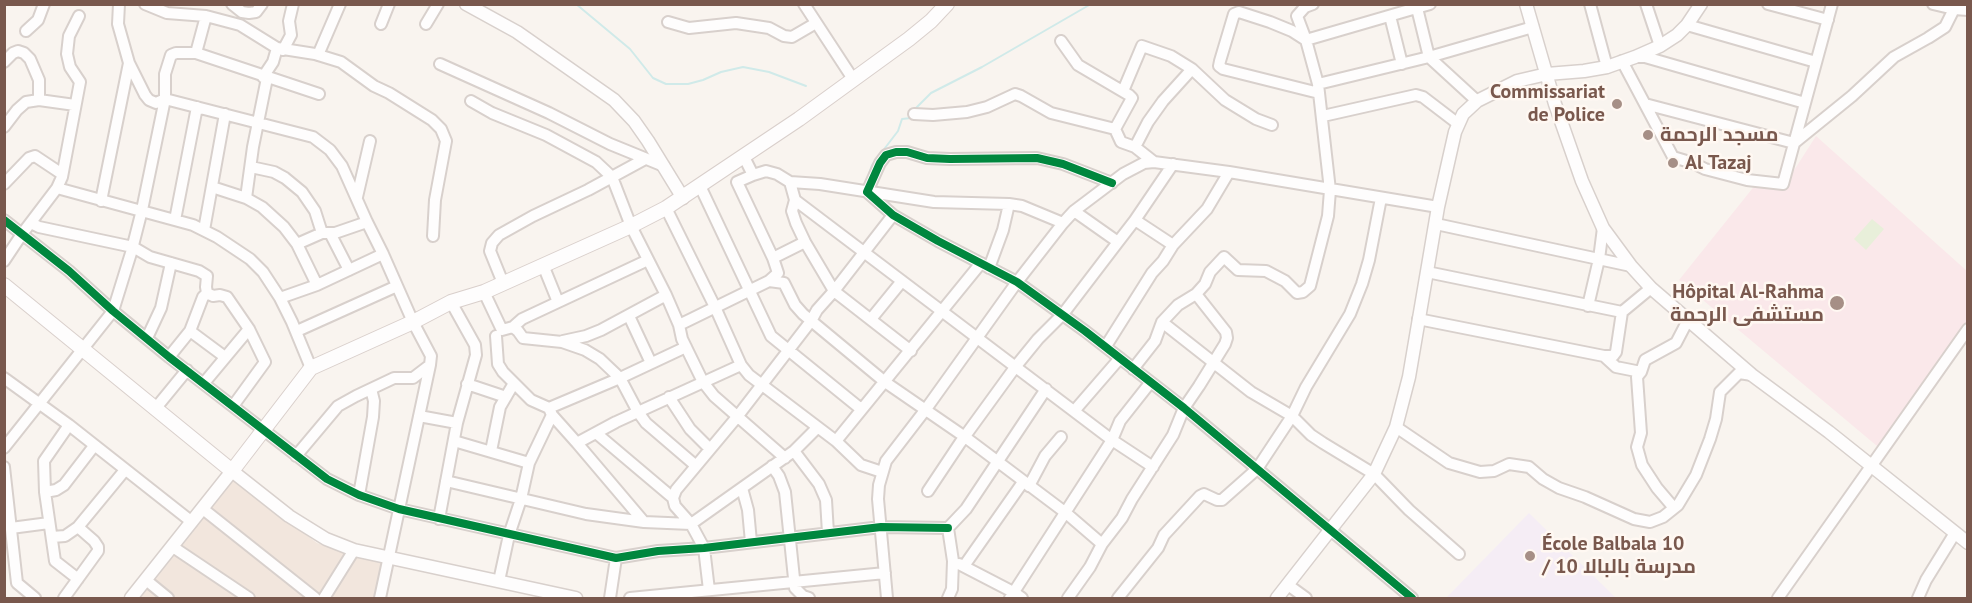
<!DOCTYPE html>
<meta charset="utf-8">
<style>
body{margin:0}
#map{position:relative;width:1972px;height:603px;overflow:hidden;background:#f9f4ef;font-family:"PT Sans",sans-serif}
canvas{display:block}
.frame{position:absolute;inset:0;border:6px solid #79584d;pointer-events:none}
</style>
<div id="map">
<canvas width="1972" height="603"></canvas>
<div class="frame"></div>
</div>
<script>
const g = document.querySelector('canvas').getContext('2d');
g.lineJoin = 'round';
function fill(path, color) { g.fillStyle = color; g.fill(path, 'evenodd'); }
const shape = rows => new Path2D(rows.map(r => 'M' + r).join(''));
function trace(path, color, width, dash) { g.strokeStyle = color; g.lineWidth = width; g.lineCap = dash ? 'butt' : 'round'; g.setLineDash(dash || []); g.stroke(path); }
function label(font, color, halo, rows, align = 'center') {
  g.font = font + ' "PT Sans",Cairo,sans-serif'; g.lineWidth = 5; g.setLineDash([]); g.textBaseline = 'middle'; g.strokeStyle = halo; g.fillStyle = color; for (const [text, x, y, turn = 0] of rows) {
    g.save(); g.translate(x, y); g.rotate((+turn || 0) * Math.PI / 180); g.textAlign = isNaN(turn) ? turn : align; if (halo) g.strokeText(text, 0, 0); g.fillText(text, 0, 0); g.restore();
  }
}
const residential = shape([
 [234,480,317,543,384,564,376,598,140,598]
]);
const education = shape([
 [1529,513,1616,598,1446,598]
]);
const medical = shape([
 [1816,136,1967,271,1967,325,1877,446,1679,280,1756,184,1784,186]
]);
const green = shape([
 [1872,219,1884,229,1866,250,1854,239]
]);
const stream = shape([
 [576,4,630,49,653,78,666,84,688,84,703,80,721,72,743,67,769,72,806,86],
 [914,110,931,93,982,67,1091,4],
 [869,174,872,165,898,131,902,119,911,118,912,115]
]);
const minor = shape([
 [145,4,167,13,206,16,240,25,277,48,315,54,341,62,374,86,389,93,432,120,441,129,446,141,435,200,433,236],
 [232,4,242,12,249,13,256,12,262,4],
 [804,4,853,79],
 [1416,4,1429,57,1533,27],
 [1590,4,1607,67],
 [1646,4,1660,46],
 [1768,4,1828,20],
 [1933,4,1954,9],
 [1390,16,1402,64],
 [668,22,689,28,736,23,769,28,784,36,792,37,816,23],
 [381,24,389,4],
 [426,24,438,4],
 [1687,25,1816,62],
 [26,31,38,20,44,4],
 [1061,41,1078,65,1129,95,1132,98,1115,129],
 [283,50,291,35,289,21,293,4],
 [196,53,206,16],
 [318,55,340,4],
 [1635,57,1645,57,1805,103],
 [1622,61,1673,157,1693,163,1705,169,1747,180,1783,184,1832,4],
 [4,62,13,53,18,51,24,53,30,59,39,80,39,100],
 [129,63,145,95,149,100,156,103,165,99,313,137,330,150,342,166,367,222,383,254,413,322,431,356,430,365,380,598],
 [440,64,549,113,610,144,664,166],
 [263,77,273,62,277,48],
 [1318,84,1429,57,1477,101],
 [1123,91,1142,46,1171,56,1192,69],
 [1319,93,1223,69,1219,66,1220,61,1234,14,1239,12,1270,22,1292,31,1306,40,1430,4],
 [471,101,492,113,546,135,596,162,612,177,631,226,666,295,679,325],
 [1645,104,1794,143,1852,96,1894,57,1928,38,1945,27,1954,9,1968,10],
 [914,114,933,115,967,112,987,107,1015,94,1021,96,1051,113,1115,129,1121,142,1135,147,1154,162],
 [1323,116,1416,95,1423,97,1457,123],
 [4,127,17,110,26,102,39,100,75,105],
 [1135,147,1148,122,1163,101,1192,69,1225,100,1256,119,1272,125],
 [744,157,753,175,766,171,777,174,790,182,820,184,934,202,1009,204,1022,206,1063,223],
 [251,167,274,172,285,178,302,192,315,211,322,233,297,244],
 [753,175,737,182,773,258,778,273,769,281],
 [790,182,795,200,792,211,796,223,805,242,834,291,893,215],
 [1112,183,1063,164,1037,158,950,159,927,158,907,152,896,152,886,155,880,163,867,192,893,215,938,241,1017,282,1085,331,1184,408,1412,598],
 [4,184,29,158,35,156,62,174],
 [700,186,771,336,861,409],
 [212,187,246,198,262,207,284,227,297,244,317,285],
 [57,188,193,225,217,237,250,259,263,272,280,298,292,322,311,368],
 [357,197,370,141],
 [246,198,253,147,267,78],
 [795,200,1112,440,1153,467],
 [101,201,129,63,118,24,119,4],
 [666,208,715,307,741,365,749,375,836,441,861,465,882,472],
 [1074,211,1118,242,1135,220,1173,245],
 [4,220,69,271,113,311,169,357,327,479,359,495,399,509,616,558,658,551,704,548,881,527,948,528],
 [175,220,197,107],
 [1135,220,1173,164],
 [31,223,39,227,133,247,150,257,199,271,207,276,206,287,207,293,213,296,220,295,227,297,249,329,265,362,233,406],
 [1436,224,1631,266],
 [204,230,225,114],
 [322,233,335,233,367,222],
 [330,233,349,270],
 [773,258,805,242],
 [4,261,22,234,57,188,62,177,80,82,70,67,67,54,69,36,79,16],
 [543,265,558,302],
 [989,268,1003,230,1009,204],
 [1427,272,1622,312],
 [503,283,490,251,492,243,499,235,533,216,588,190,645,159],
 [484,292,502,330,513,327,522,319,648,260],
 [280,298,317,285,383,254],
 [1588,306,1599,259,1603,228],
 [629,316,651,363],
 [871,319,902,281],
 [1418,319,1604,356,1613,356,1616,352,1622,312,1651,288],
 [1162,322,1251,392,1292,416,1311,435,1323,443,1374,474,1409,510,1459,554],
 [513,327,518,331,523,338,562,342,585,350,600,359,620,378,638,412,646,423,695,465],
 [190,331,225,357],
 [297,331,397,286],
 [496,336,498,364,503,372,531,400,549,408],
 [147,338,161,308,171,263],
 [563,341,586,336,601,330,666,295],
 [1106,346,1152,273,1163,261,1173,245,1207,209,1229,172],
 [686,347,620,378,549,408,552,415,577,443,616,422,741,365],
 [1604,356,1616,367,1641,372,1645,360,1676,343,1688,320],
 [169,357,190,331,203,297,207,293],
 [1133,369,1155,341,1162,322,1178,305,1196,294,1205,284,1210,272,1224,257,1238,270,1266,271,1285,281,1297,293,1303,292,1310,286,1328,216,1330,190,1318,84,1306,40,1297,16,1305,7,1313,4],
 [1641,372,1637,377,1641,433,1637,447,1642,465,1657,488,1674,508],
 [4,378,69,425,192,522],
 [204,383,249,329],
 [467,384,506,397],
 [669,397,690,429,710,449],
 [155,409,187,370],
 [1075,410,1120,358],
 [419,416,457,423],
 [69,425,44,461,45,492,55,561,78,579],
 [1396,427,1449,463,1480,472,1494,471,1509,464,1529,467,1543,479,1559,488,1585,497,1634,519,1650,522,1663,517,1678,505,1696,475,1710,439,1716,419,1720,392,1739,373,1752,375],
 [596,433,673,498],
 [454,441,529,463],
 [836,441,981,263],
 [577,443,644,522],
 [4,448,113,311,131,253,142,210,165,99,165,74,171,55,176,53,196,53,319,94],
 [491,451,500,407,514,383],
 [794,451,819,484,826,500,828,533],
 [296,456,338,406,356,396,394,378,413,378,430,365],
 [785,458,714,396,703,382,682,339,679,325,769,281,784,283,795,305,803,314,885,382,965,437,1066,513,1102,544],
 [772,466,779,476,785,492,795,588,803,596,809,598],
 [4,467,17,583,35,598],
 [446,481,586,514,644,522,691,524,794,451,817,428],
 [1029,486,1045,456,1061,437],
 [742,488,748,510,751,542],
 [928,491,960,443,1016,366,1038,339,1063,314,1118,242],
 [45,492,56,490,64,485,94,446],
 [359,495,373,417,374,401,371,389],
 [203,509,315,598],
 [439,519,457,423,476,355,475,345,451,302],
 [11,528,49,523],
 [52,537,65,536,78,527,125,470],
 [173,547,249,598],
 [959,564,1015,593,1022,598],
 [964,566,1023,482],
 [146,580,168,598],
 [499,581,509,535,521,499,529,463,552,415],
 [1288,585,1306,598],
 [709,590,704,548,691,524,675,506,673,498,676,490,737,417,811,321,817,310,834,291,911,351],
 [64,598,98,551,98,547,94,541,78,527],
 [324,598,354,550],
 [610,598,616,558],
 [630,598,885,573],
 [887,598,878,499,879,485,886,461,926,409,1017,282,1063,223,1074,211,1123,174,1144,163,1154,162,1229,172,1438,207],
 [948,598,952,589,953,561,948,528,966,509,1046,389],
 [1010,598,1112,440,1120,421,1150,383],
 [1068,598,1090,567,1102,544,1122,518,1132,499,1173,435,1184,408,1199,386,1225,344,1227,338,1226,332,1196,294],
 [1118,598,1158,548,1164,535,1200,496,1204,494,1217,500,1222,500,1257,469,1292,416,1306,387,1350,314,1362,284,1369,260,1381,198],
 [1778,598,1968,329],
 [1918,598,1926,580,1955,533]
]);
const tertiary = shape([
 [466,4,517,32,614,100,634,121,648,141,683,198],
 [1526,4,1555,104,1582,181,1603,228,1631,266,1651,288,1752,375,1829,432,1968,543],
 [131,598,232,471,289,516,326,539,354,550,576,598],
 [1277,598,1374,474,1396,427,1409,377,1438,207,1455,132,1463,114,1477,101,1517,81,1547,74,1584,71,1607,67,1635,57,1660,46,1677,35,1687,25,1701,4]
]);
const secondary = shape([
 [4,285,232,471,311,368,413,322,451,302,484,292,631,226,666,208,799,119,909,39,931,21,947,4]
]);
const cycleway = shape([
 [1112,183,1063,164,1037,158,950,159,927,158,907,152,896,152,886,155,880,163,867,192,893,215,938,241,1017,282,1085,331,1184,408,1412,598],
 [4,220,69,271,113,311,169,357,327,479,359,495,399,509,616,558,658,551,704,548,881,527,948,528]
]);
const markers = [
 [1617,104,6,"#a68f86"],
 [1648,135,6,"#a68f86"],
 [1673,163,6,"#a68f86"],
 [1837,303,8,"#a68f86"],
 [1530,556,6,"#a68f86"]
];
const poiNames = [
 ["Commissariat",1605,92,"right"],
 ["de Police",1605,115,"right"],
 ["مسجد الرحمة",1660,135],
 ["Al Tazaj",1685,163],
 ["Hôpital Al-Rahma",1824,292,"right"],
 ["مستشفى الرحمة",1824,315,"right"],
 ["École Balbala 10",1542,544],
 ["/ مدرسة بالبالا 10",1542,567]
];
fill(residential, '#f2e6dd');
fill(education, '#f5edf5');
fill(medical, '#fae8ea');
fill(green, '#e8efda');
trace(stream, '#d0eae9', 2);
trace(minor, '#d8d0cc', 14);
trace(tertiary, '#d8d0cc', 15);
trace(secondary, '#d9cfcb', 16);
trace(minor, '#fefdfd', 10);
trace(tertiary, '#fefdfd', 12);
trace(secondary, '#fefdfd', 14);
trace(cycleway, '#00873e', 8);
for (const [x, y, r, color] of markers) { const dot = new Path2D(); dot.arc(x, y, r, 0, 2 * Math.PI); g.fillStyle = color; g.fill(dot); trace(dot, '#fff8f2', 2); }
label('bold 20px', '#79584d', '#fff8f2', poiNames, 'left');
</script>
